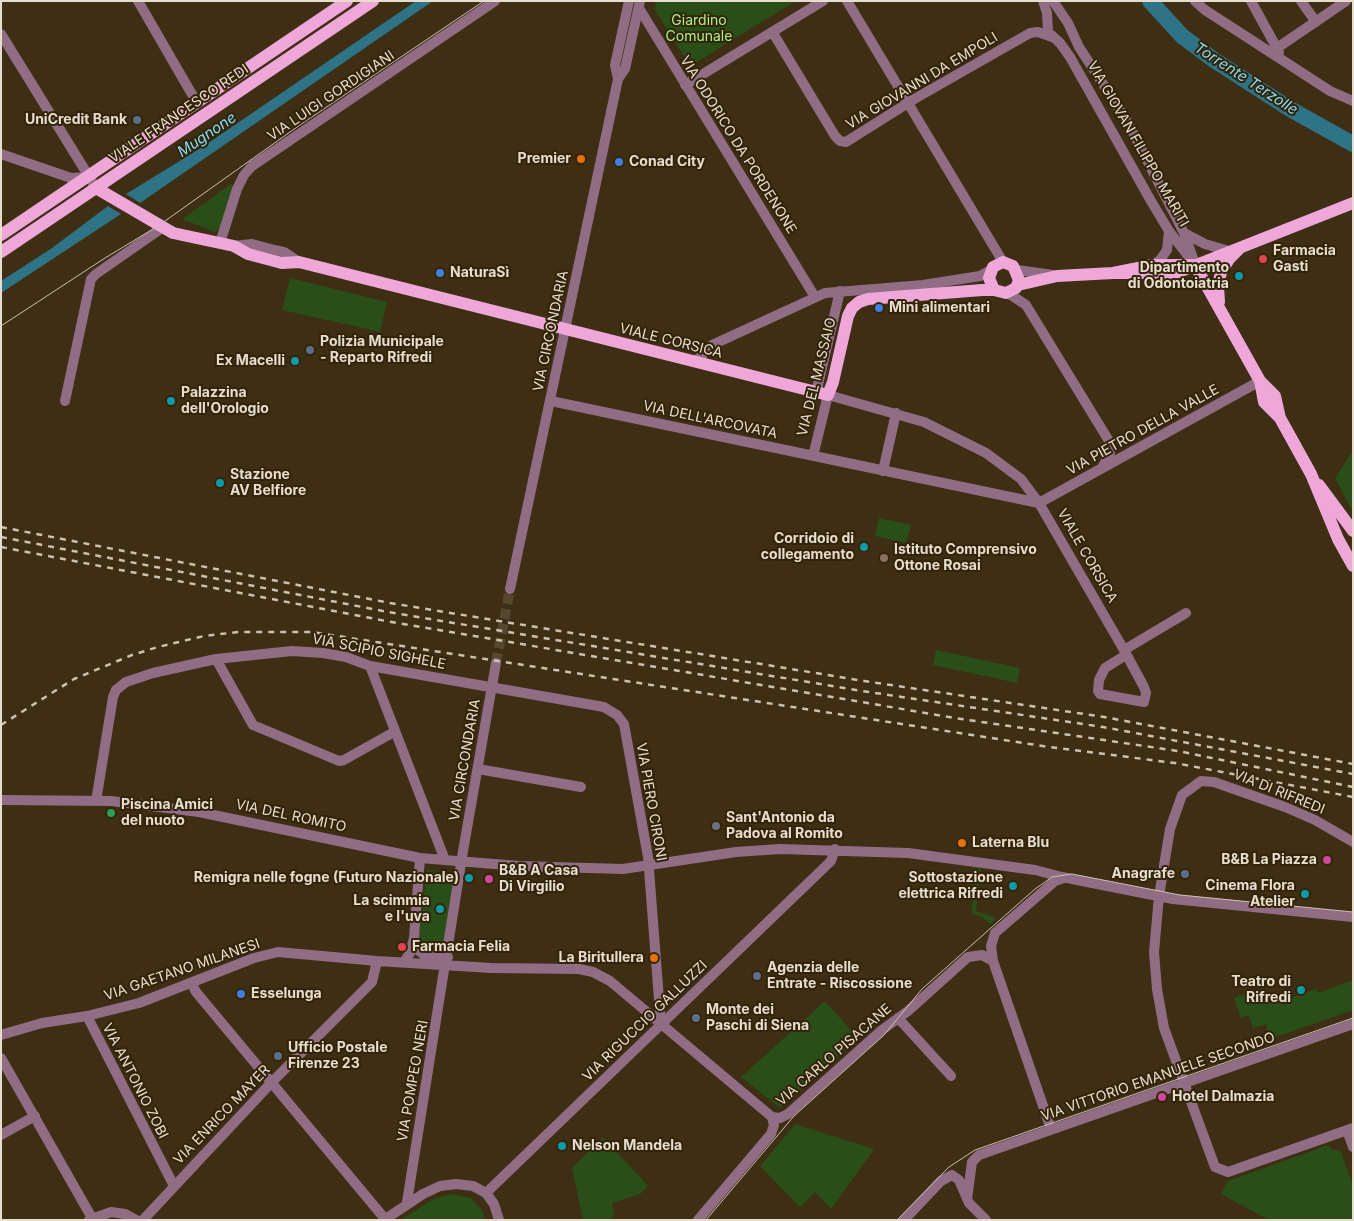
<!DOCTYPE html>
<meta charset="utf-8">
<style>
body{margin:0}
#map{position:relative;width:1354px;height:1221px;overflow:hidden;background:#3d2e14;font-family:Inter,sans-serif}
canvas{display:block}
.frame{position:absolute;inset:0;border:2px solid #e6ddce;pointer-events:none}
</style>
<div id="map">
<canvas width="1354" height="1221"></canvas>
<div class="frame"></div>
</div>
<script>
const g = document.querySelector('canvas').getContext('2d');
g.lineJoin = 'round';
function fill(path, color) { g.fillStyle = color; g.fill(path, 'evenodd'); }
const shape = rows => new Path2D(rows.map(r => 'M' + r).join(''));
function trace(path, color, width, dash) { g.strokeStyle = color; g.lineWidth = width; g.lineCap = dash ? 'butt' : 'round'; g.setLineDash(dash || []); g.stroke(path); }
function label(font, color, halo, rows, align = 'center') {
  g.font = font + ' Inter,sans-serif'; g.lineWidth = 4; g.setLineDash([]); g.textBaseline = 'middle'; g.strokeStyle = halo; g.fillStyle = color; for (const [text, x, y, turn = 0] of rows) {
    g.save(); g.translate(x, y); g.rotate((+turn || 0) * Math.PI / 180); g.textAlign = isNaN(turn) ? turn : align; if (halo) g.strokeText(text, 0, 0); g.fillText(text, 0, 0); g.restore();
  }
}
const green = shape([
 [656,1,796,1,690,66,655,10],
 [231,184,233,186,222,227,215,232,182,219],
 [290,278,387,302,380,332,282,310],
 [1353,451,1353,512,1335,478],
 [879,518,911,525,906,543,875,536],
 [936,650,1020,668,1017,683,933,665],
 [973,868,981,869,976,911,994,917,996,919,990,924,982,917,972,914],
 [427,870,455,874,442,953,422,950,419,935],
 [1353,980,1353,1010,1270,1039,1266,1024,1253,1028,1249,1015,1241,1018,1234,998,1252,992,1255,1002,1284,992,1287,999,1316,989,1318,993],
 [825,1001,858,1038,780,1108,741,1077],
 [795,1124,874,1149,831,1209,815,1192,800,1207,760,1166],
 [603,1137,648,1186,640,1194,612,1203,614,1216,610,1220,583,1220,572,1168],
 [1328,1145,1333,1150,1341,1151,1353,1186,1353,1220,1269,1220,1221,1194,1228,1181],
 [452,1194,471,1198,482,1210,485,1220,401,1220,433,1199]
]);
const water = shape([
 [416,1,433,1,140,203,126,194,204,146],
 [108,206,121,214,1,293,1,281,52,248]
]);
const river = shape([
 [1150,1,1182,36,1214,60,1290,109,1353,144]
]);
const minorTunnel = shape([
 [496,663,510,589]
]);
const minor = shape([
 [138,1,197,103],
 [847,1,1003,262],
 [1043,1,1047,13,1048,32,1060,43,1070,57,1151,201,1169,231,1195,265],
 [1053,1,1068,23,1079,47,1127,121,1184,233,1194,261],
 [1195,1,1205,10,1330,91,1353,101],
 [1251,1,1279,52],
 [1301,1,1316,22],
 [639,8,815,297],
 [773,33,835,136,840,141,846,142,916,98,1030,33,1038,32,1052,37],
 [1,34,96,188],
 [1277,48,1346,1],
 [618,79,615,65,629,1],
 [685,85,823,1],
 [1,154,71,178,87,177],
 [1184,233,1205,244,1229,251],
 [220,243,237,189,244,175,252,166,495,1],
 [234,246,252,244,267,248,284,252,299,262],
 [1153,265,1160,260,1167,250,1169,231],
 [1017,270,1053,275],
 [1008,293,1026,305,1109,441,1110,453,1103,466],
 [695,362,712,345,825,293,923,285,980,276,991,270],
 [816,393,840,291],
 [65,401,91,279,96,274,162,228],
 [551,401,1039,503],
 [813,456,828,395,924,422,986,453,1021,479,1039,503,1124,650,1144,687,1146,693,1144,702,1100,694,1098,691,1099,680,1105,668,1126,655],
 [883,471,896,413],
 [1039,503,1260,381],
 [510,589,618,79,625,69,640,1],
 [1124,650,1186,613],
 [216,659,253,725,339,761,344,760,394,732],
 [370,666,445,860],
 [478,769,581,787],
 [1,800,111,801,199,812,420,858,519,866,623,869,736,852,780,849,908,853,1035,870,1062,877,1173,899,1353,917],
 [96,801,113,697,116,690,126,682,153,673,216,659,292,651,323,653,346,657,370,666,604,707,617,715,624,724,648,857,661,1025],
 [1353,842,1315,820,1285,807,1214,782,1201,781,1182,795,1170,829,1159,896,1154,952,1157,989,1164,1028,1215,1167,1228,1172,1353,1128],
 [414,938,419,951,423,954,448,957],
 [404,962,410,953,414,938,420,858],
 [192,984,196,992,385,1219],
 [87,1016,174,1186],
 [898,1018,951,1076],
 [1,1035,42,1023,87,1016,139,1003,254,958,278,952,377,961,491,968,579,969,593,972,610,981,772,1117,780,1118,788,1114,882,1030,908,1011,968,957,982,955,993,961],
 [1,1058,92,1218],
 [1051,1129,993,961,991,946,995,933,1055,881,1064,878],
 [1347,1130,1353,1147],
 [1,1135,35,1116],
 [486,1193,831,861,835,849],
 [967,1199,972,1162,979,1155,1353,1024],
 [407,1202,463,851,496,663],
 [89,1220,111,1212,125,1214,136,1220],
 [143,1220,272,1082,372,982,377,961],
 [384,1220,423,1194,440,1186,456,1184,473,1186,486,1193,494,1204,499,1220],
 [698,1220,771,1134,774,1125,772,1117],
 [904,1220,941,1181,952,1175,959,1180,969,1203,986,1220]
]);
const major = shape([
 [96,188,173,233,234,246,248,254,282,263,299,262,828,395,833,382,848,316,852,308,859,302,868,299,982,290,994,290,1006,293,1016,288,1019,280,1013,266,1003,262,993,267,989,278,994,290],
 [1,235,347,1],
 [1,252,373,1],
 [1195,265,1260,381,1275,396,1280,418,1311,474,1338,539,1353,566],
 [1113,273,1176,273,1353,203],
 [1018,285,1057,276,1113,273,1153,265,1192,265],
 [1219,302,1218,286,1221,272,1229,259,1239,249],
 [1260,381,1264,402,1280,418],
 [1319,485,1353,531]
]);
const tram = shape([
 [1,326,105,258,158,226,297,127,484,1],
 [706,1220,794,1116,884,1035,922,989,1035,889,1052,877,1072,874,1180,895,1353,912],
 [897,1220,949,1167,975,1150,1353,1018]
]);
const rail = shape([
 [1,527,390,603,864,681,1104,717,1353,764],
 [1,537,388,612,862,691,1103,727,1353,774],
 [1,547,386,621,955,718,1178,751,1353,787],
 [1,725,74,679,132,655,158,647,204,636,238,632,312,632,1049,747,1175,763,1353,797]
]);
const markers = [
 [137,120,5,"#5c6f8a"],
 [581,159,5,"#e8710a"],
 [619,162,5,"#3f7fe0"],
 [1263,259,5,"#e0444e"],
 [440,273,5,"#3f7fe0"],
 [1239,276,5,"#0f9aa8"],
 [879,308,5,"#3f7fe0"],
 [310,350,5,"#5c6f8a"],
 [295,361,5,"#0f9aa8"],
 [171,401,5,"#0f9aa8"],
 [220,483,5,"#0f9aa8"],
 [864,547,5,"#0f9aa8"],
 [884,558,5,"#8d6e63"],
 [111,813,5,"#2e9e5b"],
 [716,826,5,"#6b7280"],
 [962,843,5,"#e8710a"],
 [1327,860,5,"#d1479c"],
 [1185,874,5,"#5c6f8a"],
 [469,878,5,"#0f9aa8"],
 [489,879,5,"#d1479c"],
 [1013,886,5,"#0f9aa8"],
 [1305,894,5,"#0f9aa8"],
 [440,909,5,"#0f9aa8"],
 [402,947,5,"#e0444e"],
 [654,958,5,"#e8710a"],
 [757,976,5,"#5c6f8a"],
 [1301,990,5,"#0f9aa8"],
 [241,994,5,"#3f7fe0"],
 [696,1018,5,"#5c6f8a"],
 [278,1056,5,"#5c6f8a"],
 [1162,1097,5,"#d1479c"],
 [562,1146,5,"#0f9aa8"]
];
const parkNames = [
 ["Giardino",699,21],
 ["Comunale",699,37]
];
const streetNames = [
 ["VIA GIOVANNI DA EMPOLI",922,81,-31],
 ["VIA LUIGI GORDIGIANI",331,96,-34],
 ["VIALE FRANCESCO REDI",179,114,-34],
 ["VIA GIOVAN FILIPPO MARITI",1138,144,60],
 ["VIA ODORICO DA PORDENONE",738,145,58],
 ["VIA CIRCONDARIA",551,331,-78],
 ["VIALE CORSICA",671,341,14],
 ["VIA DEL MASSAIO",817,377,-76],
 ["VIA DELL'ARCOVATA",710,420,12],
 ["VIA PIETRO DELLA VALLE",1143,430,-29],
 ["VIALE CORSICA",1087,556,60],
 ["VIA SCIPIO SIGHELE",379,652,11],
 ["VIA CIRCONDARIA",465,760,-80],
 ["VIA DI RIFREDI",1279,792,22],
 ["VIA PIERO CIRONI",651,802,80],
 ["VIA DEL ROMITO",291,816,12],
 ["VIA GAETANO MILANESI",182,970,-19],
 ["VIA RIGUCCIO GALLUZZI",645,1021,-44],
 ["VIA CARLO PISACANE",834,1055,-41],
 ["VIA VITTORIO EMANUELE SECONDO",1158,1077,-19],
 ["VIA ANTONIO ZOBI",135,1081,63],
 ["VIA POMPEO NERI",413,1081,-80],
 ["VIA ENRICO MAYER",222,1115,-46]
];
const poiNames = [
 ["UniCredit Bank",127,120,"right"],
 ["Premier",571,159,"right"],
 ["Conad City",629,162],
 ["Farmacia",1273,251],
 ["Gasti",1273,267],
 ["Dipartimento",1229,268,"right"],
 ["di Odontoiatria",1229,284,"right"],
 ["NaturaSì",450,273],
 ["Mini alimentari",889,308],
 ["Polizia Municipale",320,342],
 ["- Reparto Rifredi",320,358],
 ["Ex Macelli",285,361,"right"],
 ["Palazzina",181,393],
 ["dell'Orologio",181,409],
 ["Stazione",230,475],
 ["AV Belfiore",230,491],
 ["Corridoio di",854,539,"right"],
 ["collegamento",854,555,"right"],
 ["Istituto Comprensivo",894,550],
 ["Ottone Rosai",894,566],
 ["Piscina Amici",121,805],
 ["del nuoto",121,821],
 ["Sant'Antonio da",726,818],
 ["Padova al Romito",726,834],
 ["Laterna Blu",972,843],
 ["B&B La Piazza",1317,860,"right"],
 ["B&B A Casa",499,871],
 ["Di Virgilio",499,887],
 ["Anagrafe",1175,874,"right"],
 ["Remigra nelle fogne (Futuro Nazionale)",459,878,"right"],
 ["Sottostazione",1003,878,"right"],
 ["elettrica Rifredi",1003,894,"right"],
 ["Cinema Flora",1295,886,"right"],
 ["Atelier",1295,902,"right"],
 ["La scimmia",430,901,"right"],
 ["e l'uva",430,917,"right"],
 ["Farmacia Felia",412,947],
 ["La Biritullera",644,958,"right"],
 ["Agenzia delle",767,968],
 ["Entrate - Riscossione",767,984],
 ["Teatro di",1291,982,"right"],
 ["Rifredi",1291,998,"right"],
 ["Esselunga",251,994],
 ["Monte dei",706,1010],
 ["Paschi di Siena",706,1026],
 ["Ufficio Postale",288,1048],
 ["Firenze 23",288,1064],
 ["Hotel Dalmazia",1172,1097],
 ["Nelson Mandela",572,1146]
];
const waterNames = [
 ["Torrente Terzolle",1246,79,33],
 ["Mugnone",207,135,-34]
];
fill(green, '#294e17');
fill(water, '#2e7386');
trace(river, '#2e7386', 16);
trace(minorTunnel, '#564830', 10, [10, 5]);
trace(minor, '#906d85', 10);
trace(major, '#efa7d9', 12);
trace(tram, '#ccc2b2', 1);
trace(rail, '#ccc2b2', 2.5, [6, 6]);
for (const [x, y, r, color] of markers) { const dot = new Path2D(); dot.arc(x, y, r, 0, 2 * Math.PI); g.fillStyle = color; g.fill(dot); trace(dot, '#332409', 2); }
label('14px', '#a9f28a', '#332409', parkNames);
label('14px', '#e6ddce', '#332409', streetNames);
label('bold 14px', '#e6ddce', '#332409', poiNames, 'left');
label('italic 15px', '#84ddf7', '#332409', waterNames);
</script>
